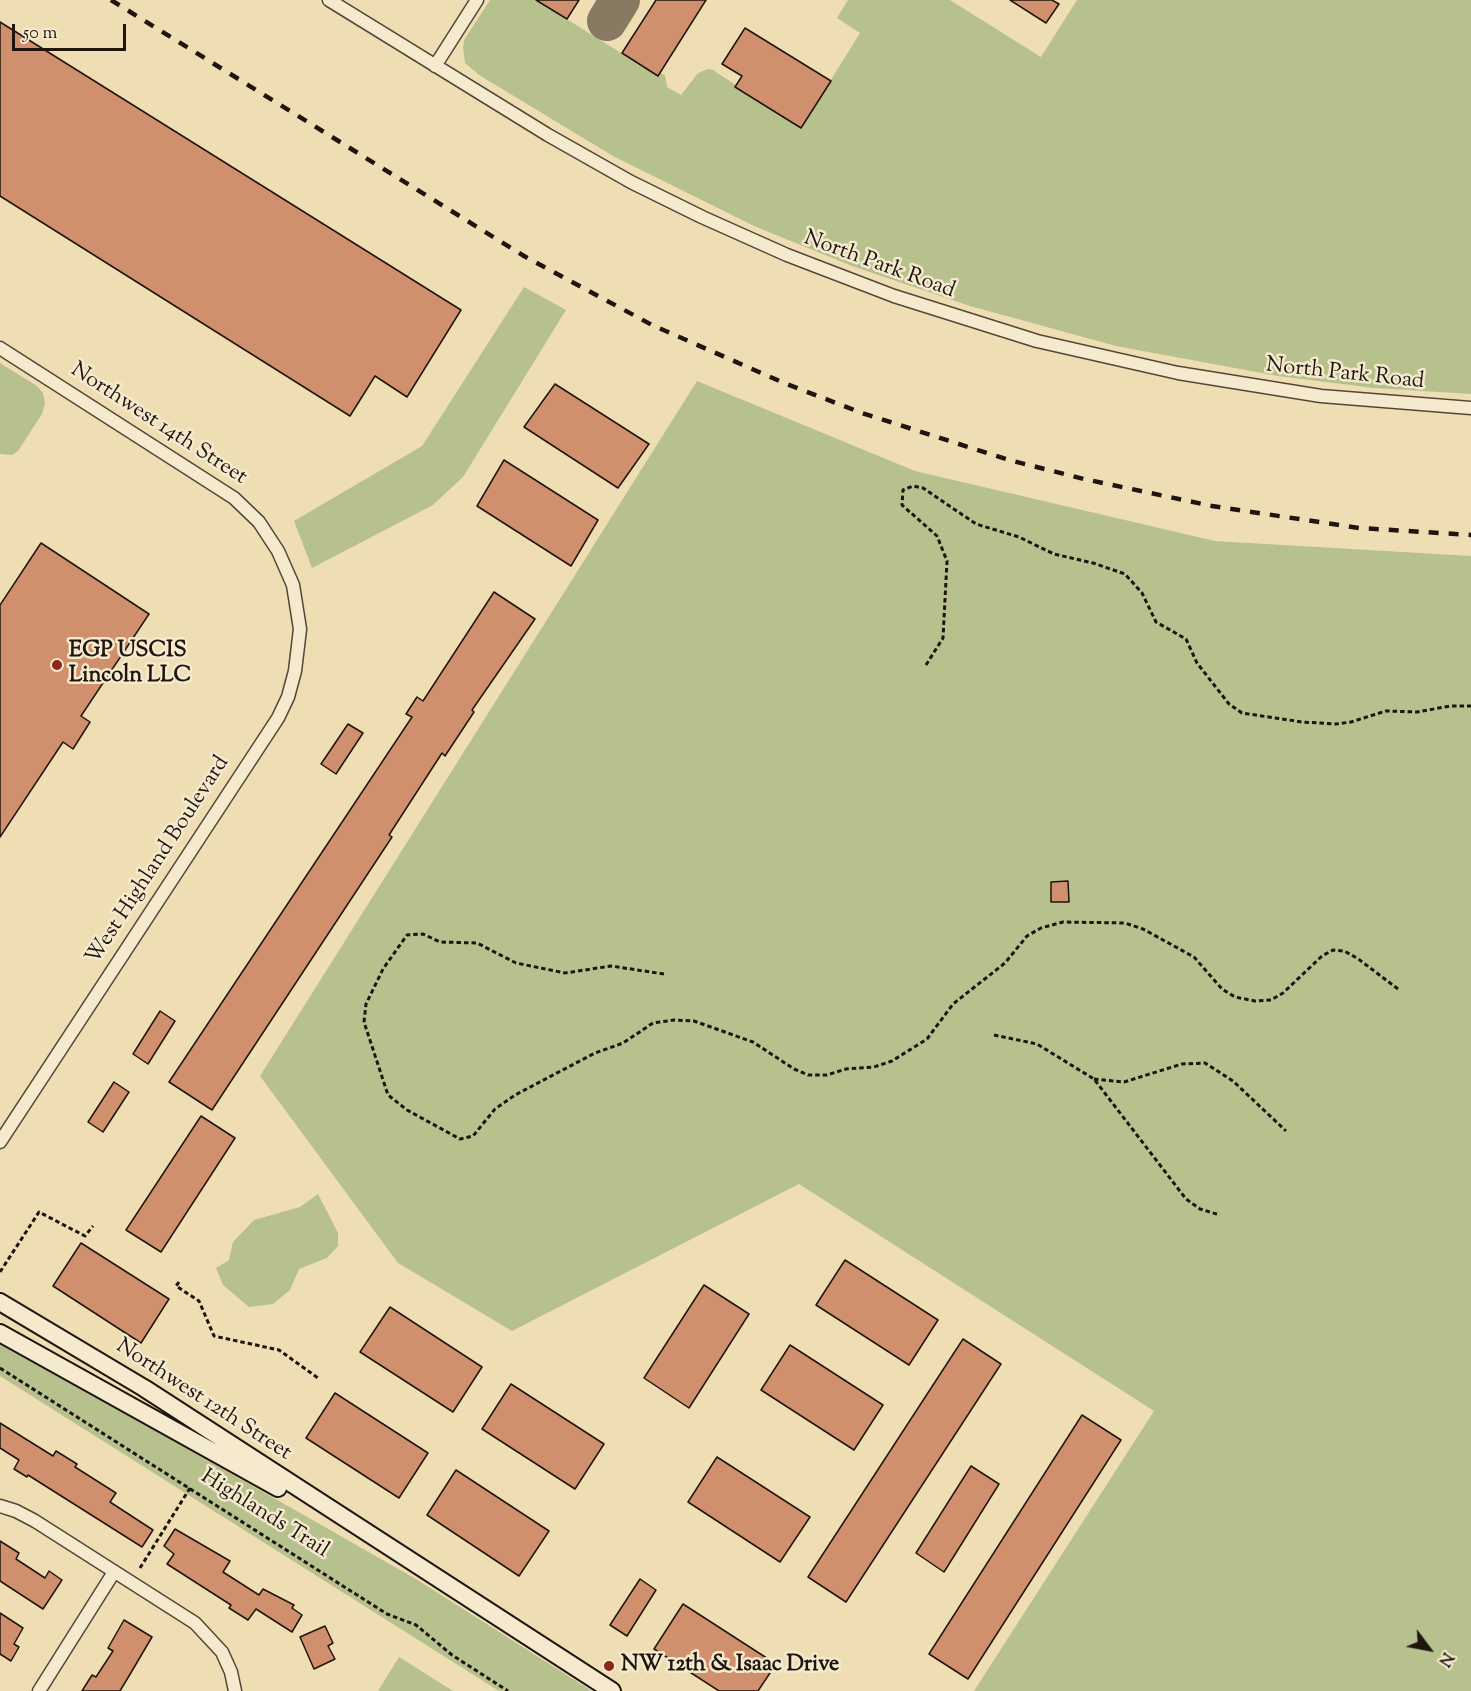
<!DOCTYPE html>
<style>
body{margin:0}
#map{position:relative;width:1471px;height:1691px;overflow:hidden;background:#efdeb4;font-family:"Sorts Mill Goudy",serif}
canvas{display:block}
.north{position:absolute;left:1399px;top:1619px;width:60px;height:60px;-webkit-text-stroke:4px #f5eace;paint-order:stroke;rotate:122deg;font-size:16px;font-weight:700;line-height:24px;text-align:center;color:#1f150e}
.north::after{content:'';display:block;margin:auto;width:21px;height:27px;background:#1f150e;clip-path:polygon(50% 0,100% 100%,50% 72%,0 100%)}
.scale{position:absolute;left:12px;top:24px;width:114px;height:27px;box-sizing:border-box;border:3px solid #1f150e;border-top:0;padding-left:8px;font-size:18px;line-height:21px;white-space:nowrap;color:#1f150e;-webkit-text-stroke:4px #f5eace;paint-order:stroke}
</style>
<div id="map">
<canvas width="1471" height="1691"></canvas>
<div class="north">N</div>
<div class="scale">50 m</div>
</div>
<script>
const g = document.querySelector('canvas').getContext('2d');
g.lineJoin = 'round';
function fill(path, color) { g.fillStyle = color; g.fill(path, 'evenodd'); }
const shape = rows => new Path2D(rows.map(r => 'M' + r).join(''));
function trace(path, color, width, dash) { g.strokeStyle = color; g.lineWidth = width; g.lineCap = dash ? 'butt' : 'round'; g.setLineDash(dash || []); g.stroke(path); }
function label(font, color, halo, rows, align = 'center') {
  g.font = font + ' "Sorts Mill Goudy",serif'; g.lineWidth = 5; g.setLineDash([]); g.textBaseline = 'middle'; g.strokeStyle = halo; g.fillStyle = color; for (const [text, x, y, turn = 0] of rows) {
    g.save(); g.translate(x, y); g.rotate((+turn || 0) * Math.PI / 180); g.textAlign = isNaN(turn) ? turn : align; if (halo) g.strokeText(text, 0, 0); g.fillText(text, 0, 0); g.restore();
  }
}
const green = shape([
 [490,0,536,0,658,76,660,73,665,75,667,87,681,95,698,73,708,69,713,70,801,128,860,33,837,18,848,0,950,0,1041,57,1077,0,1471,0,1471,394,1374,388,1278,376,1116,346,970,306,852,266,754,226,613,156,479,75,465,63,463,48,464,40],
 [524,287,566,310,463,477,433,505,312,568,294,521,422,446],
 [0,363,37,386,43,393,45,403,42,414,18,451,12,455,0,454],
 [697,381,915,471,1215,541,1471,556,1471,1691,974,1691,1154,1411,799,1184,512,1331,398,1263,260,1076],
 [318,1194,338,1233,338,1246,327,1258,299,1269,290,1290,273,1304,249,1307,223,1285,216,1268,229,1260,233,1242,254,1220,300,1207],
 [0,1342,416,1579,592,1691,499,1691,0,1376],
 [399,1657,453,1691,378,1691]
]);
const taxiway = shape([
 [607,21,620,0]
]);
const building = shape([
 [536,0,579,0,567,19,536,0],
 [656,0,706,0,658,76,622,53,656,0],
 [1010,0,1052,0,1059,4,1046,23,1010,0],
 [0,22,461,310,407,397,375,376,350,416,0,196,0,22],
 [745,28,831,81,801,128,735,87,742,76,722,64,745,28],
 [555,384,649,444,618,488,524,427,555,384],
 [504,460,598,520,571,566,477,506,504,460],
 [41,543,149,614,81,716,90,722,73,749,63,742,0,837,0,605,41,543],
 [494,592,535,619,472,710,474,712,445,756,442,753,389,835,392,837,212,1110,169,1082,412,717,406,714,417,697,423,701,494,592],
 [348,724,363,733,336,774,321,764,348,724],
 [1068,881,1069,902,1051,902,1051,882,1068,881],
 [160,1011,175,1021,148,1064,133,1054,160,1011],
 [114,1082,129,1092,103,1132,88,1122,114,1082],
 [201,1116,235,1138,161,1252,126,1230,201,1116],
 [81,1243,169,1299,141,1343,53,1286,81,1243],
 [845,1260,938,1320,909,1365,816,1305,845,1260],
 [704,1285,749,1314,689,1408,644,1378,704,1285],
 [390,1307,482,1367,453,1412,360,1352,390,1307],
 [963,1339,1001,1364,846,1602,808,1577,963,1339],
 [790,1345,883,1405,854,1450,761,1390,790,1345],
 [511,1384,604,1444,575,1489,482,1429,511,1384],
 [335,1393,428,1453,399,1498,306,1438,335,1393],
 [1082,1415,1121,1440,968,1679,929,1654,1082,1415],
 [0,1423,53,1456,56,1451,77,1464,75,1467,116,1493,110,1502,153,1530,142,1547,28,1475,27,1477,14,1469,19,1460,0,1448,0,1423],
 [717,1457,810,1517,780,1562,688,1502,717,1457],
 [971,1466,999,1484,944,1572,916,1553,971,1466],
 [456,1470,549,1531,519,1576,427,1515,456,1470],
 [175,1529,230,1561,223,1572,259,1595,263,1589,294,1605,292,1608,302,1615,292,1632,256,1609,248,1620,229,1608,231,1605,167,1564,174,1554,164,1546,175,1529],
 [0,1541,19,1553,16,1559,45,1578,49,1571,62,1580,43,1609,0,1581,0,1541],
 [640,1579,656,1590,627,1636,610,1625,640,1579],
 [683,1604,776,1664,758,1691,719,1691,654,1649,683,1604],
 [0,1613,23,1628,14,1644,19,1647,11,1661,0,1654,0,1613],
 [124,1620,152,1637,129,1676,120,1691,82,1691,92,1675,96,1677,113,1651,108,1648,124,1620],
 [325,1626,333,1643,328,1646,335,1659,314,1669,300,1637,325,1626]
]);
const path = shape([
 [926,665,943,638,947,561,937,536,902,505,903,490,913,486,923,488,976,524,1019,537,1054,554,1093,563,1125,574,1142,593,1156,622,1186,639,1197,663,1229,704,1242,713,1302,722,1336,724,1351,722,1386,711,1417,712,1450,706,1471,706],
 [664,974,611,966,565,973,516,963,477,943,440,942,423,934,407,935,383,969,366,1004,364,1022,388,1095,407,1110,460,1139,473,1136,495,1109,515,1095,595,1053,623,1043,653,1023,674,1020,694,1021,753,1042,794,1069,808,1075,827,1075,846,1069,874,1067,892,1061,927,1039,953,1004,1005,963,1027,936,1041,928,1063,922,1125,923,1143,929,1194,957,1222,989,1235,997,1255,1001,1271,1000,1283,993,1322,956,1333,950,1344,951,1357,958,1398,989],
 [994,1035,1037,1044,1094,1079,1186,1199,1200,1209,1220,1215],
 [1094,1079,1124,1082,1182,1064,1205,1063,1233,1081,1286,1131],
 [0,1272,39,1212,85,1236,93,1226],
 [179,1282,176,1286,199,1301,214,1336,279,1350,318,1378],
 [0,1368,387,1614,416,1625,452,1655,508,1691],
 [140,1568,190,1488]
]);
const street = shape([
 [329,0,548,135,631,182,702,217,787,255,894,296,1037,341,1178,373,1321,396,1471,408],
 [435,66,477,0],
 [0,348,234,498,259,522,278,551,293,585,300,629,295,671,288,697,278,718,0,1142],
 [0,1506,16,1511,35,1521,195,1623,222,1652,231,1672,235,1691],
 [39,1691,114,1572]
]);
const secondary = shape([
 [0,1302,144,1388,612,1691],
 [0,1333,278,1488]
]);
const rail = shape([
 [111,0,524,256,652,325,784,383,862,413,1009,460,1084,479,1212,506,1359,528,1471,535]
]);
const markers = [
 [57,665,6,"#8f2418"],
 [609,1666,6,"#8f2418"]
];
const streetNames = [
 ["North Park Road",879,266,20],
 ["North Park Road",1345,375,6],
 ["Northwest 14th Street",158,425,33],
 ["West Highland Boulevard",159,861,-57],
 ["Northwest 12th Street",203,1401,33],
 ["Highlands Trail",264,1515,32]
];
const poiNames = [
 ["EGP USCIS",69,652],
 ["Lincoln LLC",69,677],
 ["NW 12th & Isaac Drive",621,1666]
];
fill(green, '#b7c18e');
trace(taxiway, '#877a61', 40);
fill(building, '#d08f6d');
trace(building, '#1f150e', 1.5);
trace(street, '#534738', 15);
trace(secondary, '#1f150e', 20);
trace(path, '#1f150e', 3, [4.5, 3]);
trace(street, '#f5eace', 12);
trace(secondary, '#f5eace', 16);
trace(rail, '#1f150e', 4.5, [10, 10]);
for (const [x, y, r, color] of markers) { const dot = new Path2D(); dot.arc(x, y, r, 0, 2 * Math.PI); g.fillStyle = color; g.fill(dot); trace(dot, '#f5eace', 2); }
label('22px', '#1f150e', '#f5eace', streetNames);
label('bold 22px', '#1f150e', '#f5eace', poiNames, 'left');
</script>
